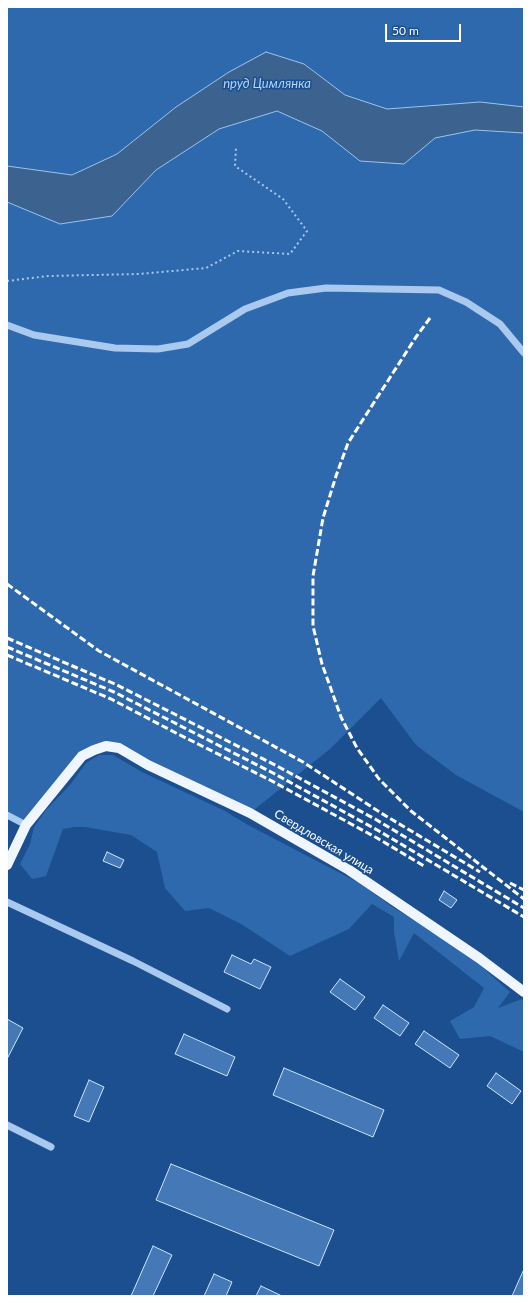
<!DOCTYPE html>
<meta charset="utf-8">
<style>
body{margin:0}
#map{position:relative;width:531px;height:1303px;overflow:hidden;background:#1b4f8f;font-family:Lato,sans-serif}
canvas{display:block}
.frame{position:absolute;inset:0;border:8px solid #fff;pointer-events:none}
.scale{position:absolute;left:385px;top:24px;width:76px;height:18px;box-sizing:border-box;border:2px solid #fff;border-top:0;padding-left:5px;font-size:12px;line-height:14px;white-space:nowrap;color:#fff;-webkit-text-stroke:3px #1b4f8f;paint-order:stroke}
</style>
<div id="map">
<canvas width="531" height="1303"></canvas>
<div class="frame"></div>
<div class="scale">50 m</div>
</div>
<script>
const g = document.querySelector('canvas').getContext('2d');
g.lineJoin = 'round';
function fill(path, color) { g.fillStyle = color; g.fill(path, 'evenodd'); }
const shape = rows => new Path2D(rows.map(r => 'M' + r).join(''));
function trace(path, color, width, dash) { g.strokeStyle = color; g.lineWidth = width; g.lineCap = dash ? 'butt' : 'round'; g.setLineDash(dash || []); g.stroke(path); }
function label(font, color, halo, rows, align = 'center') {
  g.font = font + ' Lato,sans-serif'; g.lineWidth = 3; g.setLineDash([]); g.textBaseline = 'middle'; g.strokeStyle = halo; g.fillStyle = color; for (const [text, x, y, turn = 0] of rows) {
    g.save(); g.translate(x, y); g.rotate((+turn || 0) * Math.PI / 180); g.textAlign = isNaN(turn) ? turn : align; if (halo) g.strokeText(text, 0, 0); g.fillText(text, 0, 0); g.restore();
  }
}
const green = shape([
 [7,7,524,7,524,107,480,102,387,109,345,95,304,64,176,107,117,154,72,175,7,166],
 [277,111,322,131,360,161,404,164,435,138,475,130,524,133,524,812,456,775,416,745,381,698,330,749,250,813,119,748,94,750,26,825,7,815,7,202,60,224,112,216,156,170,219,129],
 [99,755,113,755,142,772,225,811,248,825,359,883,391,906,432,931,481,966,510,992,498,1008,522,999,524,1001,524,1052,490,1036,460,1039,450,1021,474,1007,484,988,414,933,399,961,394,932,394,917,372,904,349,929,290,956,241,924,209,908,185,911,165,888,157,852,131,835,85,827,75,827,63,829,46,876,32,879,20,864,30,844,34,827,46,810,70,785,86,763]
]);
const water = shape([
 [266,52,304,64,345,95,387,109,480,102,524,107,524,133,475,130,435,138,404,164,360,161,322,131,277,111,219,129,156,170,112,216,60,224,7,202,7,166,72,175,117,154,176,107,229,72,266,52]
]);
const building = shape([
 [107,852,124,860,120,868,103,861,107,852],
 [444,891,457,900,451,908,439,900,444,891],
 [232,955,251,964,254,959,271,967,260,989,224,972,232,955],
 [340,979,365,997,355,1010,330,992,340,979],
 [383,1005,409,1023,400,1036,374,1018,383,1005],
 [7,1019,23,1028,7,1059,7,1019],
 [424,1031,459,1055,450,1068,415,1044,424,1031],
 [184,1034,235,1057,227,1076,175,1054,184,1034],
 [284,1068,384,1110,373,1137,273,1095,284,1068],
 [496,1073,521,1091,512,1104,487,1086,496,1073],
 [89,1080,104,1087,89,1122,74,1116,89,1080],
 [171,1164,334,1230,319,1266,156,1200,171,1164],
 [153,1246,172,1255,153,1296,131,1296,153,1246],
 [524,1269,524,1296,512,1296,524,1269],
 [214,1274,232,1282,226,1296,204,1296,214,1274],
 [261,1286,282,1296,256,1296,261,1286]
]);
const path = shape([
 [7,281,48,276,139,274,206,268,238,251,290,254,307,231,283,199,235,166,236,147]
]);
const minor = shape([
 [7,325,34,335,115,348,158,349,188,344,245,309,288,293,326,288,439,290,466,302,500,324,524,353],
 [7,815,26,825],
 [7,902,133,961,227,1009],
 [7,1125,51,1147]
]);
const major = shape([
 [7,865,26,825,82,756,94,750,106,746,119,748,148,765,250,813,349,870,479,958,524,992]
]);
const rail = shape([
 [430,318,416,337,348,443,336,476,323,518,313,576,313,626,322,664,341,717,357,748,379,779,411,811,524,899],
 [7,584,99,651,303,762,381,813,480,872],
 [7,638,117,685,277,766,375,819,524,908],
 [7,647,114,692,273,773,379,831,524,917],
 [7,655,111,699,176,733,270,780,377,838,424,866],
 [510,883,524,890]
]);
const streetNames = [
 ["Свердловская улица",324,842,31]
];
const waterNames = [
 ["пруд Цимлянка",267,84]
];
fill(green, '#2e69ad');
fill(water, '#3c6290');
trace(water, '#9cc4f0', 1);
fill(building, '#4478b7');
trace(building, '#cfe3fa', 1);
trace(path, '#a9c9ee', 2, [2, 3]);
trace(minor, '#a9c9ee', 7);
trace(major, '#f0f6ff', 10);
trace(rail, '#fff', 3, [7, 3]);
label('12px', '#fff', '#1b4f8f', streetNames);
label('italic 13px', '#b5d3f5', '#1b4f8f', waterNames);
</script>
